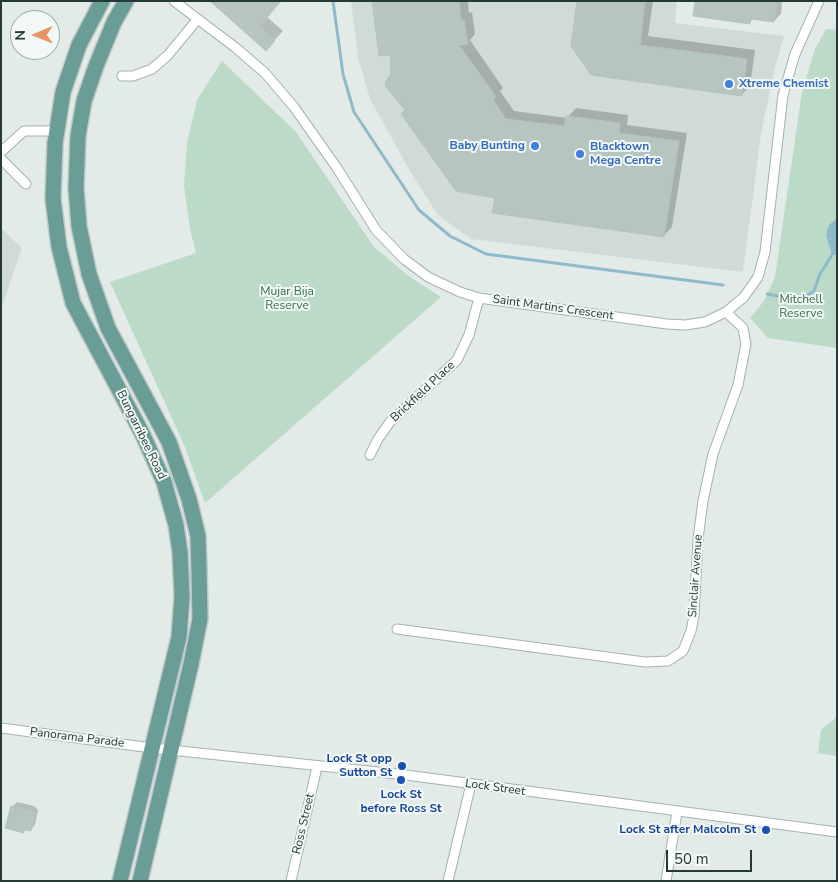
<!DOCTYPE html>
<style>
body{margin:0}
#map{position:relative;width:838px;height:882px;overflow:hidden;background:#e2ebe8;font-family:"Nunito Sans",sans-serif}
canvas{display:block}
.frame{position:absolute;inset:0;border:2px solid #233a37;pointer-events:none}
.north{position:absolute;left:10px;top:10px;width:50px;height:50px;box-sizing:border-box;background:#f2f8f5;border:1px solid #9faca9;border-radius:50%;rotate:269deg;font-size:14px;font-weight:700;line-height:20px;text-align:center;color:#233a37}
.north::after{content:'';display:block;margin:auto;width:18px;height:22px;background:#e79464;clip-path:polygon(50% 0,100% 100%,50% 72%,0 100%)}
.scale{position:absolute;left:666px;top:850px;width:86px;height:22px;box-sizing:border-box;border:2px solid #233a37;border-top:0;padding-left:6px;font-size:15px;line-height:18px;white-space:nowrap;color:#233a37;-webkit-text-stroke:4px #f2f8f5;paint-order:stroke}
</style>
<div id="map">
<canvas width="838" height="882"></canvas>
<div class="frame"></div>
<div class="north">N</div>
<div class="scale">50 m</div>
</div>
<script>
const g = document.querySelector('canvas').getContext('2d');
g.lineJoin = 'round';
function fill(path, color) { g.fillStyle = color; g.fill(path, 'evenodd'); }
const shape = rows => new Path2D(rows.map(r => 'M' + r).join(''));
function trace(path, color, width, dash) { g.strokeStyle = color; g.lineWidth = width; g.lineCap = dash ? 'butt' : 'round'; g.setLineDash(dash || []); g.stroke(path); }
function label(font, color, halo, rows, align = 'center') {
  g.font = font + ' "Nunito Sans",sans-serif'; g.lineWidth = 4; g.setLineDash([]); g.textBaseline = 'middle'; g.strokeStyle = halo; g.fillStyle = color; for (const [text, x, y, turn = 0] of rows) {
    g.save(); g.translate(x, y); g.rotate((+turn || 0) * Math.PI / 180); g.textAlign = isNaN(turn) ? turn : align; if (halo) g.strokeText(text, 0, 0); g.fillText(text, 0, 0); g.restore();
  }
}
const built = shape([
 [351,1,677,1,675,23,784,36,776,63,761,134,743,272,471,239,438,215,411,173,370,99,358,58],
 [1,228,22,248,1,310]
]);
const green = shape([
 [826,29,837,30,837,348,768,338,750,318,764,301,775,277,802,92,815,49],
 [222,61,296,132,374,247,407,275,441,297,205,503,185,447,110,282,196,253,190,229,184,186,187,143,197,100],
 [837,717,837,756,818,753,821,730]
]);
const water = shape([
 [837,218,837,255,832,255,826,235,829,225]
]);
const shadow = shape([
 [212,1,267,17,283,31,266,49],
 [373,1,468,1,469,13,472,12,475,34,470,40,503,88,500,91,514,111,567,118,576,108,628,115,627,125,687,133,672,227,663,236,496,197,406,110,392,75,391,54],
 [578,1,653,1,648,36,755,50,750,86,741,95,592,74],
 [696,1,782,1,781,14,774,21,754,18,750,22],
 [17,802,34,806,38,810,35,825,30,830,26,829,23,831,12,807]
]);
const stream = shape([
 [333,1,343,74,354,112,419,210,450,236,486,254,723,285],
 [767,294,800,300,814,291,820,274,832,255]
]);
const building = shape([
 [210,1,281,1,259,27,275,41,266,51,210,1],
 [372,1,459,1,461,20,464,20,468,44,459,45,496,97,493,100,506,119,564,126,566,116,620,123,619,133,679,141,664,237,492,213,495,198,456,191,401,114,405,110,386,87,385,82,391,74,390,55,379,56,372,1],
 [577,1,645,1,640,45,747,59,742,96,591,75,571,46,577,1],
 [695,1,777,1,774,22,751,19,750,24,693,16,695,1],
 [11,806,30,810,35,814,31,831,24,830,24,833,5,828,11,806]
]);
const minor = shape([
 [174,1,236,48,265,73,294,107,337,168,376,230,404,259,428,277,460,292,479,298,667,324,685,325,705,322,726,312,744,297,758,277,765,252,783,95,795,54,819,1],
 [122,76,133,76,152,69,168,55,197,20],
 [1,152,24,131,57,131],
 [1,159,26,184],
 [370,455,378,439,390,422,457,360,469,335,479,298],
 [397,629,645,662,668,661,683,651,691,631,694,616,698,539,703,501,713,454,738,385,746,344,743,328,726,312],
 [1,728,152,748,406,775,837,832],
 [291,881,317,767],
 [448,881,471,784],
 [666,881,677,812]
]);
const primary = shape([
 [102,1,79,45,63,92,55,143,53,199,59,247,73,303,142,433,164,482,176,525,180,552,182,597,179,637,120,881],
 [126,1,114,22,96,66,84,101,78,136,76,188,79,226,89,274,108,328,169,442,189,499,198,536,199,569,200,619,191,664,140,881]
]);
const markers = [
 [729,84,5,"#3f7fe0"],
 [535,146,5,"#3f7fe0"],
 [580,154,5,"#3f7fe0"],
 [402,766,5,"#1a4fb4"],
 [401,780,5,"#1a4fb4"],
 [766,830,5,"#1a4fb4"]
];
const shopNames = [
 ["Xtreme Chemist",739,84],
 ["Baby Bunting",525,146,"right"],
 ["Blacktown",590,147],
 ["Mega Centre",590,161]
];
const parkNames = [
 ["Mujar Bija",287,292],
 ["Reserve",287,306],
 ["Mitchell",801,300],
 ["Reserve",801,314]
];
const streetNames = [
 ["Saint Martins Crescent",553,308,8],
 ["Brickfield Place",423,392,-43],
 ["Bungarribee Road",141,435,64],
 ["Sinclair Avenue",696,576,-86],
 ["Panorama Parade",77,738,7],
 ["Lock Street",495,788,8],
 ["Ross Street",304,824,-77]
];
const transitNames = [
 ["Lock St opp",392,759],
 ["Sutton St",392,773],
 ["Lock St",401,795,"center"],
 ["before Ross St",401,809,"center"],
 ["Lock St after Malcolm St",756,830]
];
fill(built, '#d0dad7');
fill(green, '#bcdac8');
fill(water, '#8ebacc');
fill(shadow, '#0003');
trace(stream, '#8ebacc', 3);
fill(building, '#b7c5c1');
trace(building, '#b5c4bf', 1);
trace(minor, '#a5b2af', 11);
trace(primary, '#c1c8c7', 18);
trace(minor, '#fff', 9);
trace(primary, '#6a9d96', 15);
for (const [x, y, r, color] of markers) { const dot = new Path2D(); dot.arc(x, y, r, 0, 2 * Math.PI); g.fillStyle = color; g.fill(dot); trace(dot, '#f2f8f5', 2); }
label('bold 12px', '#366cbe', '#f2f8f5', shopNames, 'left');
label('12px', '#316e50', '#f2f8f5', parkNames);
label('12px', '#233a37', '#f2f8f5', streetNames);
label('bold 12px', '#164399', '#f2f8f5', transitNames, 'right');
</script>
